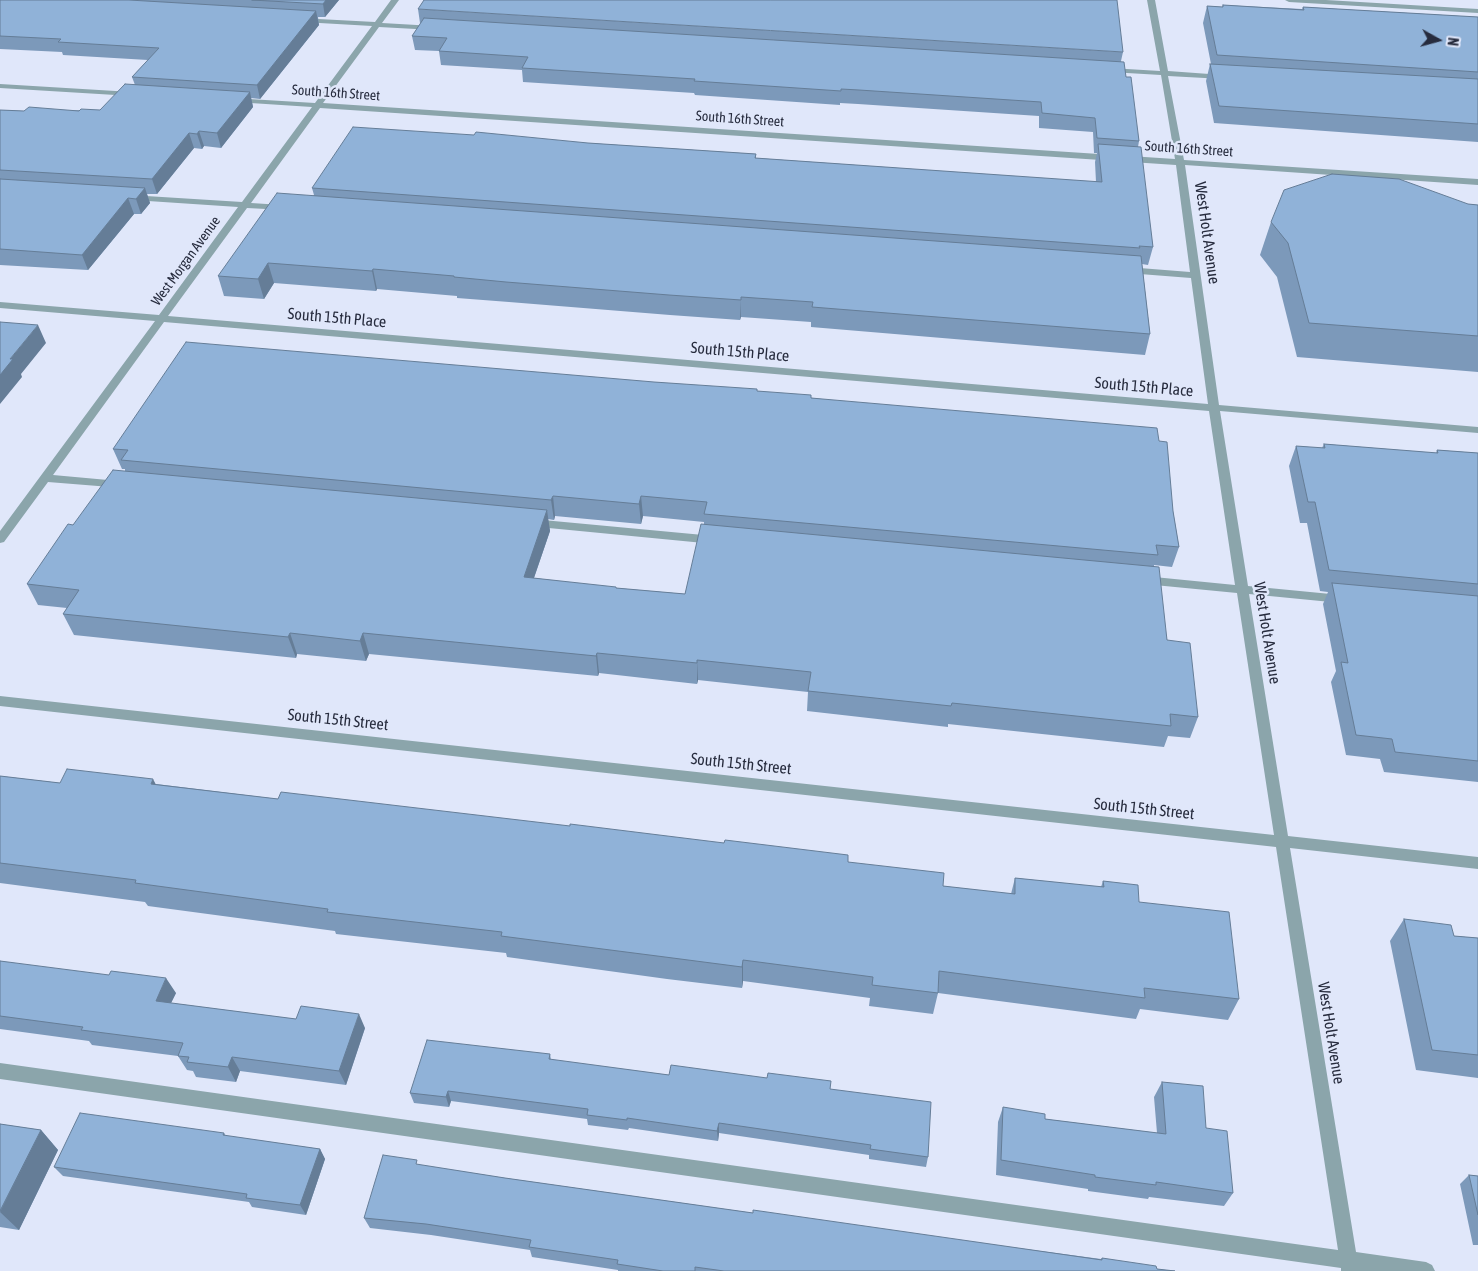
<!DOCTYPE html>
<style>
body{margin:0}
#map{position:relative;width:1478px;height:1271px;overflow:hidden;background:#e0e7fa;font-family:"Asap Condensed",sans-serif}
canvas{display:block}
.north{position:absolute;left:1413px;top:15px;width:50px;height:50px;-webkit-text-stroke:4px #e0e7fa;paint-order:stroke;rotate:97deg;font-size:14px;font-weight:700;line-height:20px;text-align:center;color:#272c3e}
.north::after{content:'';display:block;margin:auto;width:18px;height:22px;background:#272c3e;clip-path:polygon(50% 0,100% 100%,50% 72%,0 100%)}
</style>
<div id="map">
<canvas width="1478" height="1271"></canvas>
<div class="north">N</div>
</div>
<script>
const g = document.querySelector('canvas').getContext('2d');
g.lineJoin = 'round';
const shape = rows => new Path2D(rows.map(r => 'M' + r).join(''));
function fill(path, color) { g.fillStyle = color; g.fill(path, 'evenodd'); }
function trace(path, color, width, dash) { g.strokeStyle = color; g.lineWidth = width; g.lineCap = dash ? 'butt' : 'round'; g.setLineDash(dash || []); g.stroke(path); }
function label(font, color, halo, rows, align = 'center') {
  g.font = font + ' "Asap Condensed",sans-serif'; g.lineWidth = 5; g.setLineDash([]); g.textBaseline = 'middle'; g.strokeStyle = halo; g.fillStyle = color; for (const [text, x, y, turn = 0] of rows) {
    g.save(); g.translate(x, y); g.rotate((+turn || 0) * Math.PI / 180); g.textAlign = isNaN(turn) ? turn : align; if (halo) g.strokeText(text, 0, 0); g.fillText(text, 0, 0); g.restore();
  }
}
const minor = shape([
 [391,0,399,0,382,23,434,26,438,28,434,30,379,27,323,103,1175,159,1161,75,1110,72,1106,70,1110,68,1160,71,1147,0,1155,0,1168,71,1223,75,1227,77,1223,79,1168,76,1184,160,1478,179,1478,185,1185,165,1219,405,1478,427,1478,433,1220,411,1248,586,1341,595,1347,599,1341,603,1249,594,1288,836,1478,857,1478,869,1290,848,1356,1252,1426,1262,1432,1265,1435,1271,1341,1271,1341,1268,0,1079,0,1063,1338,1250,1276,847,0,706,0,696,1274,835,1237,593,1144,584,1138,580,1144,576,1235,585,1209,411,164,322,53,475,119,481,125,485,123,488,48,482,4,542,0,543,0,531,155,321,0,308,0,302,159,315,238,207,133,200,130,199,130,195,242,202,312,107,235,102,231,100,232,98,315,103,372,26,302,22,299,22,299,18,375,22,391,0],
 [320,108,1176,165,1190,272,1127,267,1122,270,1127,273,1191,278,1208,404,168,316,247,208,285,210,286,208,282,205,251,203,320,108],
 [1285,0,1326,0,1478,9,1478,13,1289,2,1285,0],
 [0,84,132,92,136,94,132,96,0,88,0,84],
 [532,519,714,536,720,540,714,544,528,526,526,523,532,519]
]);
const wall = shape([
 [0,0,339,0,325,17,318,17,319,25,260,99,251,98,253,107,221,148,204,146,202,149,194,148,157,194,147,194,150,203,141,214,134,214,88,270,0,265,0,110,24,111,100,110,135,85,132,77,148,60,63,55,62,52,0,49],
 [1223,5,1302,9,1303,7,1478,17,1478,142,1214,123,1206,81,1210,64,1211,64,1203,23,1207,6,1222,7],
 [418,9,1123,52,1121,61,1126,77,1139,141,1138,147,1153,247,1148,265,1142,264,1150,334,1145,355,811,327,811,322,741,317,740,320,670,315,509,302,457,298,457,296,377,289,376,291,274,283,264,299,224,296,218,276,314,195,312,188,588,143,756,154,756,158,1096,182,1095,162,1097,153,1094,153,1093,132,1039,128,1039,116,858,104,840,103,840,105,695,95,694,93,523,82,522,70,441,65,439,51,415,50,412,36,421,23,420,23],
 [1468,204,1478,205,1478,372,1297,357,1277,277,1260,255,1271,222],
 [654,382,757,391,1159,441,1173,511,1179,547,1172,567,1154,565,1154,566,1167,640,1198,717,1190,738,1168,736,1164,747,948,724,948,727,807,711,808,692,698,680,697,684,599,673,598,676,369,654,366,661,297,654,296,658,74,635,63,614,67,608,38,605,27,584,73,525,125,471,125,469,122,469,113,449],
 [555,516,641,524,643,516,704,522,704,525,685,594,616,588,534,578,550,531,548,519,554,520],
 [1324,444,1436,453,1437,450,1478,453,1478,782,1384,772,1380,759,1346,755,1331,682,1336,671,1323,604,1328,592,1320,591,1307,523,1300,523,1289,466,1296,446,1322,448],
 [0,776,60,783,156,784,278,799,848,862,943,886,1011,894,1015,878,1101,887,1103,881,1139,902,1239,999,1228,1020,1140,1009,1136,1019,938,993,933,1014,869,1006,870,998,743,981,742,988,667,979,507,957,506,953,336,934,335,931,148,906,145,902,0,883],
 [1404,919,1454,936,1478,938,1478,1078,1416,1070,1390,941],
 [0,961,176,993,171,1003,365,1028,346,1085,240,1071,236,1082,196,1077,193,1071,187,1070,178,1056,92,1045,89,1041,0,1029],
 [550,1054,551,1060,669,1075,830,1089,928,1157,926,1167,869,1159,869,1155,719,1133,718,1141,629,1128,628,1130,588,1125,587,1119,451,1101,449,1107,414,1103,410,1093],
 [1162,1082,1206,1128,1233,1193,1224,1206,1149,1197,1148,1199,1088,1191,1088,1189,996,1175,998,1122,1003,1107,1045,1119,1157,1133,1154,1097],
 [0,1124,41,1130,58,1150,19,1230,0,1227],
 [224,1133,226,1136,320,1149,325,1159,306,1215,252,1207,249,1202,63,1176,54,1167],
 [419,1165,505,1178,753,1213,1101,1259,1102,1258,1157,1269,1175,1271,618,1271,618,1270,532,1257,530,1250,431,1235,370,1228,364,1218],
 [1469,1175,1478,1176,1478,1245,1473,1245,1460,1184]
]);
const shadedWall = shape([
 [326,0,339,0,325,17,323,4],
 [316,11,319,25,260,99,257,85],
 [250,92,253,107,221,148,217,133],
 [199,131,204,146,202,149,197,134],
 [189,133,194,148,157,194,152,179],
 [145,188,150,203,141,214,136,199],
 [128,198,134,214,88,270,82,255],
 [268,263,274,283,264,299,258,279],
 [373,269,377,289,376,291,372,271],
 [741,297,741,317,740,320,741,300],
 [38,325,46,343,21,374,22,377,0,404,0,375,10,359],
 [553,496,555,516,554,520,551,500],
 [641,496,643,516,641,524,639,504],
 [547,510,550,531,527,598,524,577],
 [290,633,297,654,296,658,288,637],
 [363,633,369,654,366,661,360,641],
 [597,653,599,673,598,676,596,656],
 [697,660,698,680,697,684],
 [153,779,165,802,151,784],
 [743,960,743,981,742,988,742,967],
 [166,978,176,993,165,1015,156,1001],
 [359,1014,365,1028,346,1085,339,1071],
 [232,1057,240,1071,236,1082,228,1067],
 [448,1091,451,1101,449,1107,446,1097],
 [719,1123,719,1133,718,1141,717,1131],
 [41,1130,58,1150,19,1230,0,1212],
 [320,1149,325,1159,306,1215,300,1205]
]);
const building = shape([
 [0,0,129,0,316,11,257,85,132,77,159,48,58,42,61,39,0,36,0,0],
 [252,0,326,0,323,4,252,0],
 [424,0,1117,0,1123,52,418,9,424,0],
 [1223,5,1304,10,1303,7,1478,17,1478,72,1217,55,1207,6,1223,7,1223,5],
 [424,18,1124,62,1126,77,1131,77,1139,141,1097,138,1095,118,1042,113,1041,102,859,90,841,89,841,91,694,81,695,79,522,68,528,57,439,51,447,38,412,36,424,18],
 [1210,64,1478,79,1478,124,1219,106,1210,64],
 [125,84,250,92,217,133,199,131,197,134,189,133,152,179,0,170,0,110,24,111,29,107,79,111,81,109,100,110,125,84],
 [353,127,474,135,476,132,588,143,756,154,755,158,1102,182,1098,144,1141,147,1153,247,1139,246,1140,248,312,188,353,127],
 [1332,174,1399,179,1468,204,1478,205,1478,336,1309,323,1288,243,1271,222,1284,190,1332,174],
 [0,179,145,188,136,199,128,198,82,255,0,249,0,179],
 [277,193,1141,256,1150,334,812,307,813,302,741,297,741,300,669,295,506,282,454,277,454,276,373,269,372,271,268,263,258,279,218,276,277,193],
 [0,322,38,325,10,359,13,359,0,375,0,322],
 [186,342,654,382,757,389,757,391,811,395,811,398,1157,428,1159,441,1167,442,1173,511,1179,547,1156,545,1158,555,704,514,707,502,641,496,639,504,553,496,551,500,121,460,128,450,113,449,186,342],
 [1324,444,1438,453,1437,450,1478,453,1478,584,1329,570,1315,502,1308,502,1296,446,1325,448,1324,444],
 [113,470,547,510,524,577,616,587,616,588,685,594,701,524,1159,567,1167,640,1190,643,1198,717,1170,714,1171,726,952,703,951,706,808,691,811,672,697,660,697,663,597,653,596,656,363,633,360,641,290,633,288,637,63,614,79,590,27,584,68,524,73,525,113,470],
 [1332,583,1478,596,1478,761,1395,752,1392,739,1356,735,1341,662,1348,663,1332,583],
 [67,769,153,779,151,784,278,799,281,792,570,826,570,824,724,843,725,840,848,855,848,862,944,873,943,886,1015,894,1015,878,1104,887,1103,881,1138,885,1139,902,1229,912,1239,999,1144,988,1145,998,939,971,938,993,872,985,873,977,743,960,742,967,665,957,501,936,502,932,327,912,328,909,135,883,136,880,0,863,0,776,60,783,67,769],
 [1404,919,1451,925,1454,936,1478,938,1478,1055,1432,1050,1404,919],
 [0,961,109,975,111,971,166,978,156,1001,296,1019,301,1006,359,1014,339,1071,232,1057,228,1067,187,1062,189,1057,178,1056,183,1043,81,1030,83,1027,0,1016,0,961],
 [427,1040,550,1054,549,1059,669,1075,671,1065,767,1078,768,1073,831,1081,830,1089,931,1102,928,1157,870,1149,871,1145,719,1123,717,1131,627,1118,627,1120,587,1115,588,1109,448,1091,446,1097,410,1093,427,1040],
 [1162,1082,1203,1086,1206,1128,1227,1131,1233,1193,1156,1182,1156,1185,1095,1177,1095,1175,1001,1160,1003,1107,1045,1114,1045,1119,1166,1134,1162,1082],
 [80,1113,224,1133,223,1135,320,1149,300,1205,246,1198,247,1194,54,1167,80,1113],
 [0,1124,41,1130,0,1211,0,1124],
 [383,1155,417,1160,416,1164,505,1178,753,1213,753,1210,1102,1260,1102,1258,1156,1266,1157,1269,1175,1271,724,1271,695,1267,695,1271,663,1271,617,1264,618,1260,529,1247,531,1240,426,1224,364,1218,383,1155],
 [1469,1175,1478,1176,1478,1215,1469,1175]
]);
const farStreetnames = [
 ["South 16th Street",336,93,4],
 ["South 16th Street",740,119,4],
 ["South 16th Street",1189,149,4],
 ["West Morgan Avenue",186,261,-54]
];
const streetNames = [
 ["West Holt Avenue",1207,233,82],
 ["South 15th Place",337,318,5],
 ["South 15th Place",740,352,5],
 ["South 15th Place",1144,387,5],
 ["West Holt Avenue",1267,633,81],
 ["South 15th Street",338,720,6],
 ["South 15th Street",741,764,6],
 ["South 15th Street",1144,809,6],
 ["West Holt Avenue",1331,1033,81]
];
fill(minor, '#8ba5ab');
fill(wall, '#7c99ba');
fill(shadedWall, '#657d97');
fill(building, '#90b2d8');
trace(building, '#657d97', 1);
label('14px', '#272c3e', '#e0e7fa', farStreetnames);
label('16px', '#272c3e', '#e0e7fa', streetNames);
</script>
